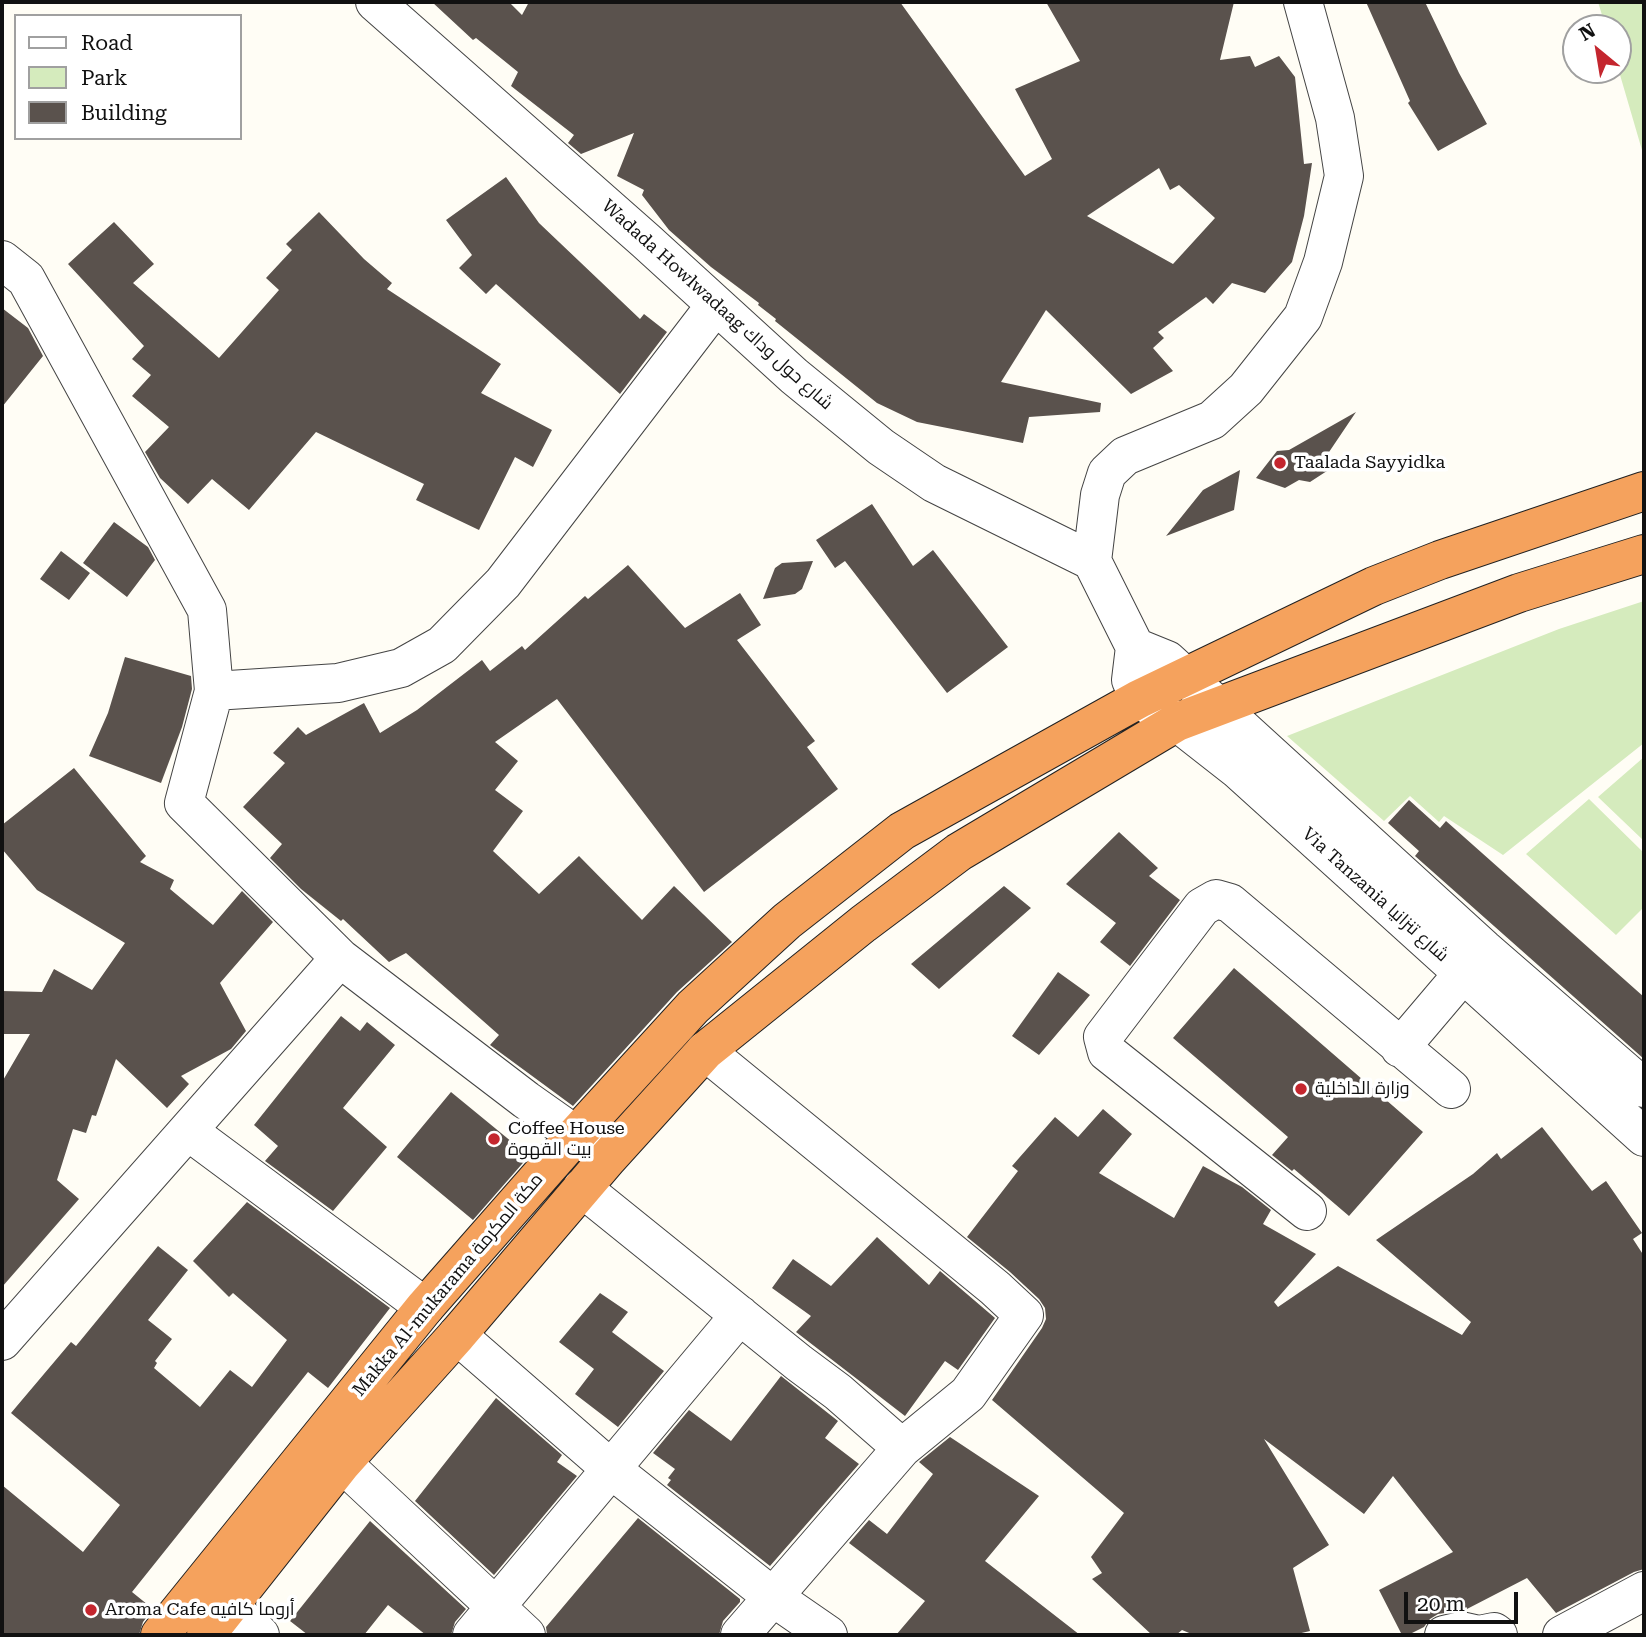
<!DOCTYPE html>
<meta charset="utf-8">
<style>
body{margin:0}
#map{position:relative;width:1646px;height:1637px;overflow:hidden;background:#fffdf5;font-family:"Roboto Serif",serif}
canvas{display:block}
.frame{position:absolute;inset:0;border:4px solid #111;pointer-events:none}
.legend{position:absolute;left:14px;top:14px;width:228px;height:126px;box-sizing:border-box;background:#fff;border:2px solid #a0a0a0;margin:0;padding:9px 12px;list-style:none;font-size:21px;color:#111}
.legend li{display:flex;align-items:center;gap:14px;height:35px}
.legend b{width:35px;border:2px solid #a0a0a0}
.north{position:absolute;left:1562px;top:14px;width:70px;height:70px;box-sizing:border-box;background:#fff;border:2px solid #a0a0a0;border-radius:50%;rotate:330deg;font-size:19px;font-weight:700;line-height:28px;text-align:center;color:#111}
.north::after{content:'';display:block;margin:auto;width:24px;height:32px;background:#c4262e;clip-path:polygon(50% 0,100% 100%,50% 72%,0 100%)}
.scale{position:absolute;left:1404px;top:1592px;width:114px;height:32px;box-sizing:border-box;border:4px solid #111;border-top:0;padding-left:9px;font-size:21px;line-height:24px;white-space:nowrap;color:#111;-webkit-text-stroke:5px #fff;paint-order:stroke}
</style>
<div id="map">
<canvas width="1646" height="1637"></canvas>
<div class="frame"></div>
<ul class="legend">
<li><b style="height:9px;background:#fff"></b>Road</li>
<li><b style="height:19px;background:#d5ebbd"></b>Park</li>
<li><b style="height:19px;background:#5a524d"></b>Building</li>
</ul>
<div class="north">N</div>
<div class="scale">20 m</div>
</div>
<script>
const g = document.querySelector('canvas').getContext('2d');
g.lineJoin = 'round';
function fill(path, color) { g.fillStyle = color; g.fill(path, 'evenodd'); }
const shape = rows => new Path2D(rows.map(r => 'M' + r).join(''));
function trace(path, color, width, dash) { g.strokeStyle = color; g.lineWidth = width; g.lineCap = dash ? 'butt' : 'round'; g.setLineDash(dash || []); g.stroke(path); }
function label(font, color, halo, rows, align = 'center') {
  g.font = font + ' "Roboto Serif",Cairo,serif'; g.lineWidth = 7; g.setLineDash([]); g.textBaseline = 'middle'; g.strokeStyle = halo; g.fillStyle = color; for (const [text, x, y, turn = 0] of rows) {
    g.save(); g.translate(x, y); g.rotate((+turn || 0) * Math.PI / 180); g.textAlign = isNaN(turn) ? turn : align; if (halo) g.strokeText(text, 0, 0); g.fillText(text, 0, 0); g.restore();
  }
}
const green = shape([
 [1598,2,1644,2,1644,157,1618,68,1618,28,1606,28],
 [1644,601,1644,743,1503,855,1444,816,1439,822,1410,796,1384,821,1287,736,1559,629],
 [1644,757,1644,841,1598,797],
 [1589,799,1644,853,1644,907,1616,935,1526,854]
]);
const building = shape([
 [432,2,509,2,522,15,529,2,900,2,1025,176,1052,159,1015,89,1080,61,1046,2,1234,2,1220,60,1250,56,1255,67,1279,56,1295,77,1304,164,1312,163,1304,216,1292,262,1265,293,1232,283,1213,304,1206,297,1158,332,1164,338,1153,348,1173,371,1131,394,1046,310,1001,382,1101,403,1100,412,1029,417,1023,443,917,422,877,403,775,321,776,319,758,305,759,303,711,267,669,230,642,195,644,190,617,176,634,133,581,154,568,143,574,135,511,86,518,72,476,38,473,40],
 [1159,168,1170,190,1179,185,1215,218,1173,264,1087,216],
 [1366,2,1425,2,1459,73,1487,124,1438,151,1408,103,1410,101],
 [506,177,539,223,640,319,644,314,667,332,620,394,496,284,486,294,459,268,472,255,446,220],
 [319,212,364,259,392,283,387,289,501,364,481,393,552,430,533,467,515,457,479,530,416,500,424,484,316,432,249,510,212,479,188,504,160,478,145,452,169,427,132,396,151,375,132,359,144,346,68,264,114,222,154,264,133,283,219,358,279,290,266,278,292,250,286,244],
 [2,308,28,328,43,356,2,407],
 [1356,412,1325,458,1330,469,1310,482,1299,480,1285,488,1256,478,1277,451,1289,450],
 [1240,470,1234,510,1166,536,1203,490],
 [872,504,913,566,933,550,1008,647,947,693,845,561,835,568,816,540],
 [114,522,148,547,155,560,127,597,83,563],
 [61,551,90,573,69,600,40,579],
 [813,561,802,589,795,594,763,599,775,568,782,563],
 [628,565,685,628,740,593,761,625,737,640,815,741,807,747,838,789,704,892,557,699,495,742,518,761,495,790,523,811,493,851,539,894,579,856,642,920,674,886,732,942,677,992,573,1106,490,1045,499,1035,406,953,389,962,343,919,341,921,301,889,270,858,282,844,243,807,285,763,273,753,298,727,306,735,364,703,380,733,417,710,482,660,490,671,522,646,525,650,585,596,588,599],
 [125,657,191,676,192,689,182,727,161,783,89,756,108,713],
 [74,768,146,856,140,862,174,880,170,889,213,925,242,891,273,922,220,983,246,1031,231,1049,181,1076,189,1084,167,1108,116,1059,96,1116,92,1115,86,1133,73,1129,57,1180,79,1199,2,1287,2,1082,30,1034,2,1034,2,991,42,992,54,969,92,990,125,943,37,890,2,849,2,825],
 [1409,800,1440,828,1446,821,1644,997,1644,1059,1415,856,1419,851,1388,823],
 [1119,832,1158,868,1149,876,1180,900,1130,966,1100,942,1116,923,1066,884],
 [1004,886,1031,908,939,989,911,964],
 [1234,968,1423,1132,1349,1216,1294,1169,1292,1171,1272,1155,1288,1137,1173,1038],
 [1058,972,1090,995,1039,1055,1012,1036],
 [341,1016,360,1031,367,1022,395,1045,343,1108,387,1147,333,1211,265,1161,278,1146,254,1125],
 [451,1092,529,1156,473,1220,397,1157],
 [1103,1109,1132,1134,1099,1173,1174,1218,1203,1166,1242,1187,1271,1210,1263,1224,1316,1254,1274,1302,1278,1307,1338,1266,1462,1335,1471,1322,1376,1240,1473,1174,1497,1153,1501,1159,1542,1127,1592,1191,1606,1181,1642,1233,1633,1239,1644,1256,1644,1569,1634,1572,1556,1613,1527,1578,1465,1610,1438,1614,1430,1619,1424,1627,1408,1635,1402,1635,1379,1590,1453,1552,1393,1476,1364,1514,1264,1439,1329,1545,1293,1568,1310,1631,1293,1635,1194,1635,1182,1630,1176,1635,1152,1635,1092,1579,1102,1573,1091,1557,1124,1513,992,1400,1042,1328,1046,1319,1045,1308,1039,1299,1010,1272,967,1237,1018,1171,1012,1166,1055,1117,1078,1137],
 [247,1202,390,1308,328,1388,308,1372,132,1592,153,1609,143,1622,139,1635,2,1635,2,1485,83,1552,120,1505,11,1413,71,1342,76,1346,158,1246,188,1270,148,1320,172,1339,155,1361,157,1363,154,1368,200,1407,230,1370,252,1387,287,1340,233,1293,229,1297,193,1261],
 [877,1237,929,1285,940,1271,995,1318,958,1370,945,1361,905,1416,796,1332,811,1316,772,1288,793,1259,831,1286],
 [600,1293,628,1312,612,1332,664,1371,618,1427,575,1394,594,1369,559,1342],
 [781,1376,838,1421,825,1438,859,1464,770,1566,667,1485,671,1480,668,1478,675,1469,653,1453,689,1410,731,1441],
 [496,1398,562,1455,557,1462,577,1476,494,1575,415,1501],
 [950,1437,1039,1496,985,1561,1080,1635,896,1635,925,1601,849,1543,869,1520,887,1534,933,1474,919,1462],
 [638,1518,740,1599,740,1602,723,1621,719,1635,547,1635,546,1627],
 [370,1521,466,1609,455,1622,451,1635,426,1635,388,1605,364,1635,308,1635,290,1621]
]);
const minor = shape([
 [375,2,646,241,794,376,881,447,934,483,1092,561],
 [2,260,26,279,207,610,214,691,184,803,340,958,526,1100,604,1155],
 [1092,561,1135,647,1131,680,1139,699,1177,722,1237,769,1644,1137],
 [1092,561,1100,495,1107,473,1125,456,1212,420,1246,389,1303,317,1323,262,1344,176,1335,118,1303,2],
 [1135,647,1167,660,1484,949,1644,1088],
 [214,691,338,683,401,668,442,645,503,583,715,306],
 [1400,1048,1478,956],
 [705,1051,995,1288,1024,1315,968,1394,902,1448,740,1635],
 [188,1131,425,1307],
 [582,1188,799,1363,838,1392,902,1448],
 [1307,1211,1107,1052,1103,1037,1202,907,1216,899,1230,903,1451,1089],
 [457,1335,611,1469,773,1597,828,1635],
 [2,1341,340,958],
 [342,1463,526,1635],
 [229,1606,260,1635],
 [472,1635,740,1315],
 [1444,1635,1461,1631,1479,1635,1494,1632,1498,1635],
 [1562,1635,1644,1591]
]);
const highway = shape([
 [160,1635,425,1307,577,1134,693,1007,787,921,902,831,1139,699,1374,586,1440,560,1644,491],
 [206,1635,342,1463,457,1335,608,1158,705,1051,863,924,959,852,1177,722,1519,593,1644,554]
]);
const markers = [
 [1280,463,7,"#c4262e"],
 [1301,1089,7,"#c4262e"],
 [494,1139,7,"#c4262e"],
 [91,1610,7,"#c4262e"]
];
const streetNames = [
 ["Wadada Howlwadaag شارع حول وداك",717,305,42],
 ["Via Tanzania شارع تنزانيا",1375,895,42],
 ["Makka Al-mukarama مكة المكرمة",448,1285,-50]
];
const poiNames = [
 ["Taalada Sayyidka",1294,463],
 ["وزارة الداخلية",1315,1089],
 ["Coffee House",508,1129],
 ["بيت القهوة",508,1150],
 ["Aroma Cafe أروما كافيه",105,1610]
];
fill(green, '#d5ebbd');
fill(building, '#5a524d');
trace(minor, '#444', 40);
trace(highway, '#222', 40);
trace(minor, '#fff', 38);
trace(highway, '#f5a25d', 38);
for (const [x, y, r, color] of markers) { const dot = new Path2D(); dot.arc(x, y, r, 0, 2 * Math.PI); g.fillStyle = color; g.fill(dot); trace(dot, '#fff', 2.5); }
label('18px', '#111', '#fff', streetNames);
label('18px', '#111', '#fff', poiNames, 'left');
</script>
